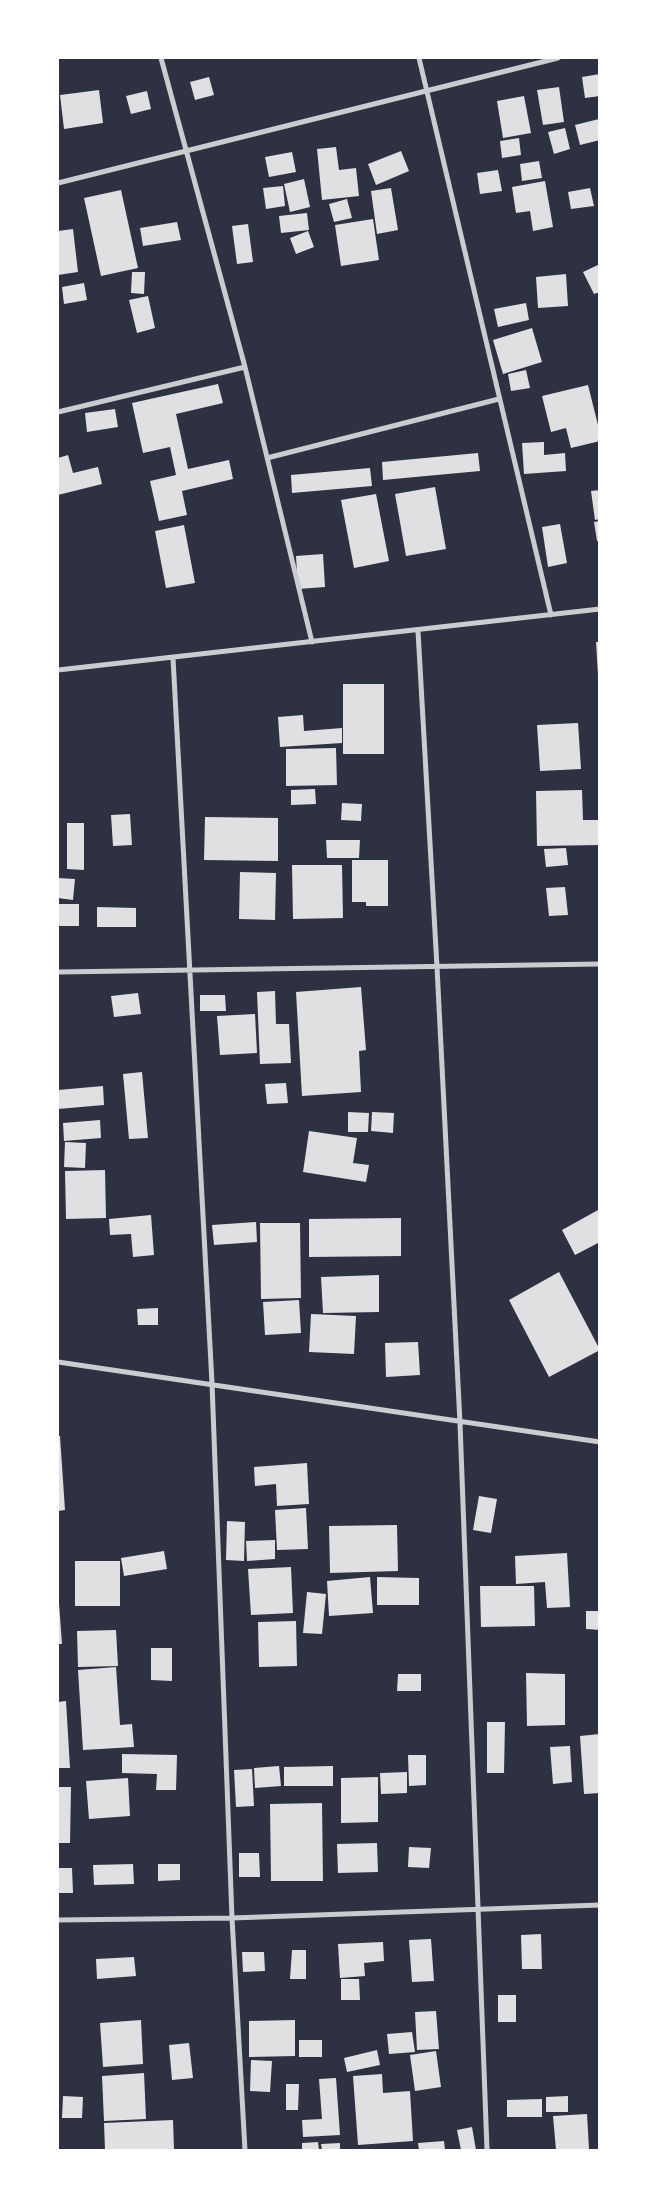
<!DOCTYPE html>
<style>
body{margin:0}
#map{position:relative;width:657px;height:2208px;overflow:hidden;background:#2d3142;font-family:"Work Sans",sans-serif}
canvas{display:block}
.frame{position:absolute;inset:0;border:59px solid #fff;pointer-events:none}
</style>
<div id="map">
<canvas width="657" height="2208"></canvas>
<div class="frame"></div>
</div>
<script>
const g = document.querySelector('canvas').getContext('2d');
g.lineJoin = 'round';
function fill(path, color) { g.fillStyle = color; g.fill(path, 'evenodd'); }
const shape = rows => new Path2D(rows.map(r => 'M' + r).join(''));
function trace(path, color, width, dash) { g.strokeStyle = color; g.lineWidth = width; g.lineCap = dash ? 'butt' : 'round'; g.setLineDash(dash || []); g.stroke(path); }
const building = shape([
 [600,74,600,96,585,98,582,77],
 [209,77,214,95,195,100,190,82],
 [559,87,564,122,543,125,537,90],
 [99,90,103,123,64,129,60,95],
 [147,91,151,109,131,114,126,96],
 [524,96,531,133,503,138,497,101],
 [599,119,600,140,580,145,575,125],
 [565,128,570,149,554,154,548,132],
 [519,138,521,155,502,158,500,141],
 [336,147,339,170,356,168,359,196,322,200,317,149],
 [401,151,409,171,376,185,368,164],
 [292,152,296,172,269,177,265,157],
 [539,161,542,178,522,181,520,164],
 [498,170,502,191,480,194,477,173],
 [304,179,310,207,290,212,284,184],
 [545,181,553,227,533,231,530,211,516,213,512,187],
 [283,186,285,206,266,209,263,188],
 [391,188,398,230,377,234,371,191],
 [590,188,594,206,571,209,568,192],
 [121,190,138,268,101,276,84,198],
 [347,199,352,218,334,222,329,204],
 [307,213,309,230,281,233,279,216],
 [373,219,379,260,341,266,335,225],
 [177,222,181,240,143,246,140,228],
 [248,224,253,262,237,264,232,226],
 [73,229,78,272,58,275,58,231],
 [308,231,314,247,296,254,290,238],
 [600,264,600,292,594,294,583,272],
 [132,272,145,272,144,294,131,293],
 [566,274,568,306,538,308,536,277],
 [84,283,87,300,64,304,62,287],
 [148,296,155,328,137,333,129,300],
 [526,303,529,320,498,327,494,309],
 [532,328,542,362,503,374,493,340],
 [526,370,530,388,511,391,508,374],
 [218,384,223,403,176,414,188,469,229,460,233,479,182,491,187,515,159,521,150,481,176,475,170,447,143,453,132,403],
 [588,385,600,433,600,441,571,448,566,428,551,432,542,396],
 [115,409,118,427,87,432,85,413],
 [544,442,544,455,565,453,566,471,524,474,522,443],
 [478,453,480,471,383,480,382,462],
 [68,455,73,473,98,467,102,484,58,495,58,458],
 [370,468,372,486,292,493,291,475],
 [435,487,446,549,406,556,395,494],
 [600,490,600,519,595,520,591,491],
 [376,494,389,561,354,568,341,500],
 [600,521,600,541,597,541,594,522],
 [560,524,567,563,548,567,542,527],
 [184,525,195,583,166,588,155,531],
 [323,554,325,587,298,589,296,556],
 [596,642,600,642,600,675,598,675],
 [343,684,384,684,384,754,343,754],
 [303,715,304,731,342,728,342,743,280,747,278,717],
 [578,723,581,769,540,771,537,725],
 [336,748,337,785,286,786,286,749],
 [315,789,316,804,291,805,291,790],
 [582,790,583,820,600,820,600,845,537,846,536,791],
 [342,803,362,804,361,821,341,820],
 [130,814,132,845,113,846,111,815],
 [205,817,278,818,278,861,204,860],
 [67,823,84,823,84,870,67,869],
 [326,840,360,840,359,858,327,858],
 [566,848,568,865,546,867,544,849],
 [352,860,388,860,388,906,366,906,366,902,352,902],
 [292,865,342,865,343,918,293,919],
 [240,872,276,873,275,920,239,919],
 [58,878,75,879,73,900,58,898],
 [565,887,568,915,549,916,546,888],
 [58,904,79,904,79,926,58,926],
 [97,907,136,908,136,927,97,927],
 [361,987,366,1050,359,1051,361,1092,302,1096,296,992],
 [275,991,276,1024,289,1024,291,1063,260,1064,257,992],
 [138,993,141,1014,114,1017,111,996],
 [200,995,225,995,226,1011,200,1011],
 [255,1014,257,1053,220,1055,217,1016],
 [142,1072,148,1138,129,1139,123,1074],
 [286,1083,288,1103,267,1104,265,1084],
 [103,1086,104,1105,58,1109,58,1090],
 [348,1112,369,1113,368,1132,348,1132],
 [372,1112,394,1113,393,1133,371,1131],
 [100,1120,101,1138,64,1141,63,1123],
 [309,1131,357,1138,353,1163,369,1165,366,1182,303,1172],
 [65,1142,86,1143,85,1168,64,1167],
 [105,1170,106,1218,66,1219,65,1171],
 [598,1210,600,1242,575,1255,562,1230],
 [151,1215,154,1255,133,1257,131,1234,110,1235,109,1219],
 [401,1218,401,1256,309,1257,309,1219],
 [256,1222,257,1242,214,1245,212,1225],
 [260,1223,300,1223,301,1298,261,1299],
 [559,1272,600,1350,549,1377,509,1300],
 [379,1275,379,1312,323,1313,321,1277],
 [299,1300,301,1333,265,1335,263,1302],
 [158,1308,158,1325,138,1325,137,1309],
 [311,1314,356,1316,354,1354,309,1352],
 [418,1342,420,1375,386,1377,385,1343],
 [58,1436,60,1436,65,1510,58,1511],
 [307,1463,309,1504,277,1506,276,1484,255,1486,254,1467],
 [479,1496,497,1499,491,1533,473,1530],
 [306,1508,308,1549,277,1550,275,1510],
 [227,1521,245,1522,244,1561,226,1560],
 [397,1525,398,1571,330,1573,329,1526],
 [275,1540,275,1559,247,1561,246,1541],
 [164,1551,167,1569,124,1576,121,1558],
 [567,1553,570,1607,547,1608,545,1582,516,1584,515,1556],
 [75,1561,120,1561,120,1606,75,1606],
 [291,1567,293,1613,251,1615,248,1569],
 [370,1577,373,1613,329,1616,327,1581],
 [377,1577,419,1578,419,1605,377,1605],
 [480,1586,534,1586,535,1626,481,1627],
 [307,1592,326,1594,322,1634,303,1633],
 [58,1603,59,1603,62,1644,58,1644],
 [586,1611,600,1611,600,1630,586,1629],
 [296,1621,297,1666,259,1667,258,1622],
 [116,1630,118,1666,78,1667,77,1631],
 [151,1648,172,1648,172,1681,151,1680],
 [116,1667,120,1725,132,1724,134,1747,83,1750,78,1670],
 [526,1673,565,1674,565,1725,527,1726],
 [398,1674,421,1674,421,1691,397,1691],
 [66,1701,70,1768,58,1768,58,1702],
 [487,1722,505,1722,504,1773,487,1773],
 [600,1734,600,1793,584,1794,580,1736],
 [570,1746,572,1782,553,1784,550,1747],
 [122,1754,177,1755,176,1790,156,1790,157,1774,122,1773],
 [408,1755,426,1755,426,1785,409,1786],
 [279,1766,281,1786,255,1788,254,1768],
 [333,1766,333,1786,284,1786,284,1767],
 [252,1769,254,1806,236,1807,234,1770],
 [407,1772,407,1793,381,1794,380,1773],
 [378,1777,378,1822,341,1823,341,1778],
 [128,1778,130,1816,89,1819,86,1781],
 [58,1787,71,1787,70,1843,58,1843],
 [322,1803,323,1881,271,1881,270,1804],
 [377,1843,378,1872,338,1873,337,1844],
 [409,1847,431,1848,429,1868,408,1867],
 [239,1853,259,1853,260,1877,239,1877],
 [133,1864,134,1884,94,1885,93,1865],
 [158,1864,180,1864,180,1880,158,1881],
 [58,1868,72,1868,73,1893,58,1893],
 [541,1934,542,1969,522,1969,521,1935],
 [431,1939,434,1981,412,1982,409,1940],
 [383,1942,384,1961,364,1963,365,1976,340,1978,338,1944],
 [292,1950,306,1950,306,1979,290,1979],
 [242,1952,264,1952,265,1971,243,1972],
 [134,1957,136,1976,97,1979,96,1959],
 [341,1979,359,1979,360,2000,341,2000],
 [498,1995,516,1995,516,2022,498,2022],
 [436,2011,439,2049,417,2050,415,2012],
 [141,2020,143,2064,103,2067,100,2023],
 [295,2020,295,2056,249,2057,249,2021],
 [412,2032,415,2052,389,2054,387,2034],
 [299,2040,322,2040,322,2057,299,2057],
 [189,2043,193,2078,172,2080,169,2045],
 [377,2050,380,2065,347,2072,344,2058],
 [436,2051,441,2087,415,2091,410,2055],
 [251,2060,272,2061,270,2092,250,2091],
 [144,2073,146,2119,104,2121,102,2076],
 [382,2074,383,2093,410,2091,413,2141,358,2145,353,2076],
 [336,2078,340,2135,303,2137,302,2120,322,2119,319,2079],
 [286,2084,299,2084,298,2110,286,2110],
 [63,2096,83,2097,82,2118,62,2118],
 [568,2096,568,2112,546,2112,546,2097],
 [542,2099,542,2117,507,2117,507,2100],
 [587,2114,589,2149,556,2150,553,2116],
 [173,2120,174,2150,105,2150,104,2123],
 [472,2127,476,2150,461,2150,457,2130],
 [444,2141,445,2150,419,2150,418,2143],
 [318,2142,319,2150,302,2150,302,2143],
 [340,2143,340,2150,322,2150,321,2144]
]);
const minor = shape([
 [161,58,245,367,312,642],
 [419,58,551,615],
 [58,183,558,58],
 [58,412,245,367],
 [267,458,499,399],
 [418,631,437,967,460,1423,487,2150],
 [173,658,212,1383,232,1918,245,2150],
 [58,670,600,609],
 [58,972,600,964],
 [58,1362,600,1442],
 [58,1920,232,1918,600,1905]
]);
fill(building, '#e0e0e3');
trace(minor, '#caccd0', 5);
</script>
